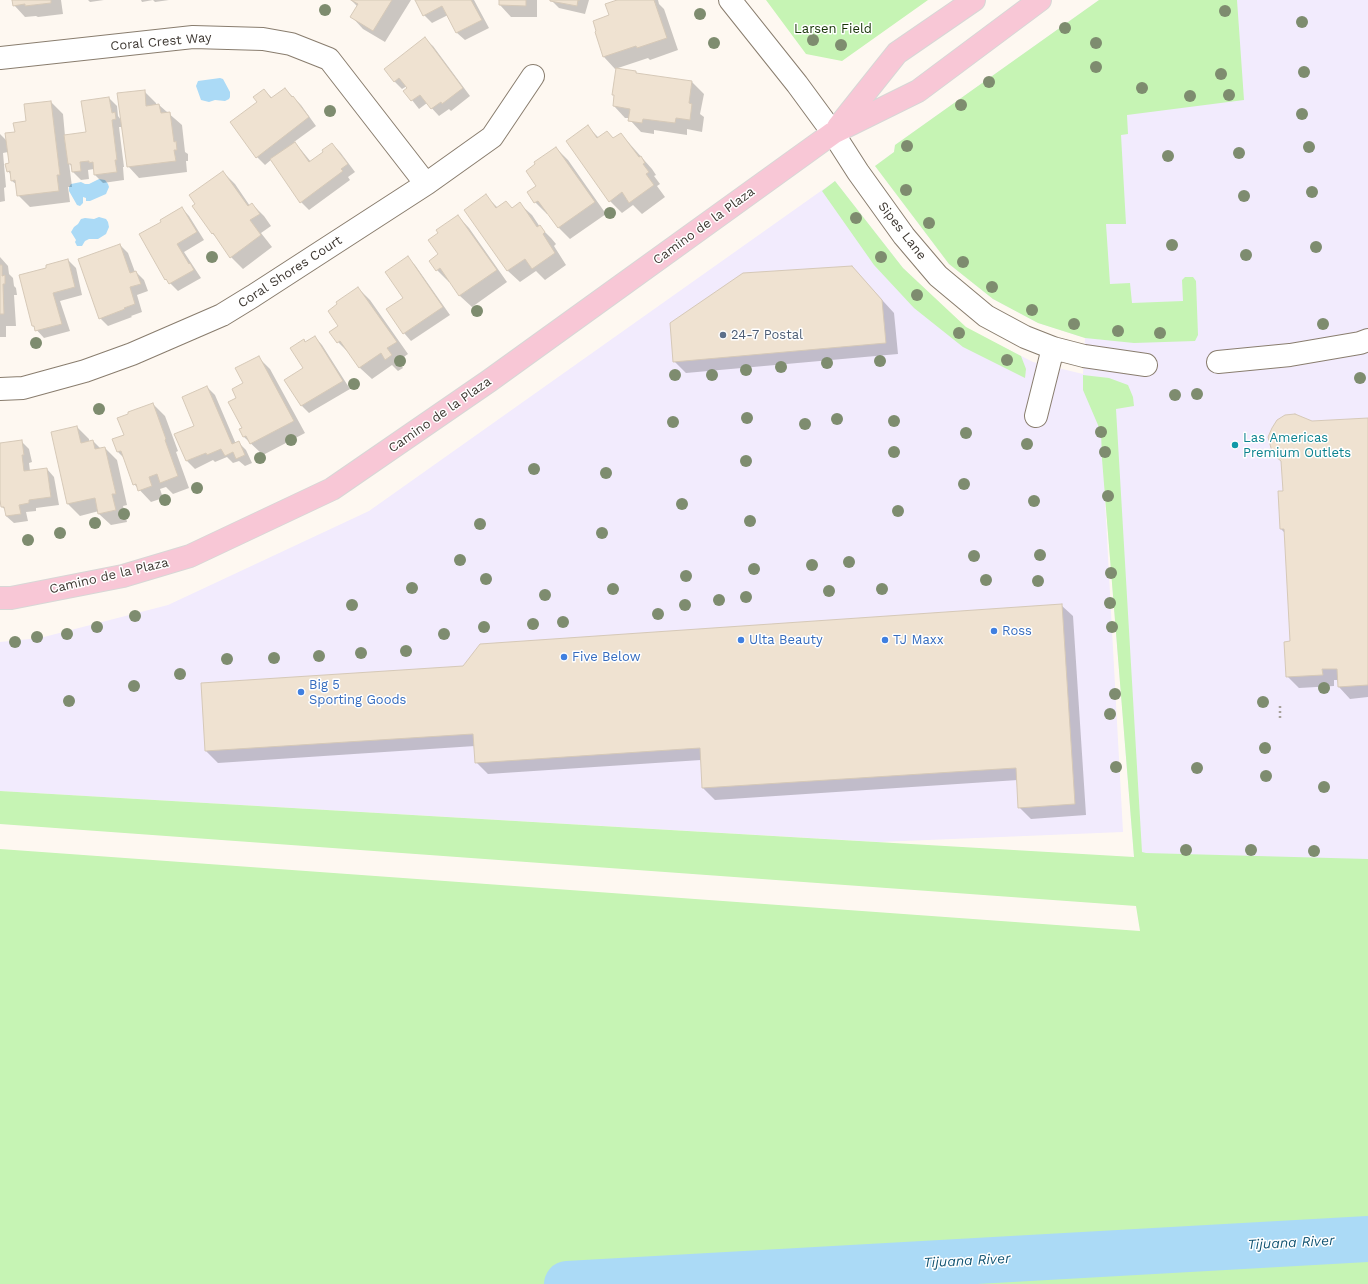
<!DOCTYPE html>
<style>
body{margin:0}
canvas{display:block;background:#fef8f1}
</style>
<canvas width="1368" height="1284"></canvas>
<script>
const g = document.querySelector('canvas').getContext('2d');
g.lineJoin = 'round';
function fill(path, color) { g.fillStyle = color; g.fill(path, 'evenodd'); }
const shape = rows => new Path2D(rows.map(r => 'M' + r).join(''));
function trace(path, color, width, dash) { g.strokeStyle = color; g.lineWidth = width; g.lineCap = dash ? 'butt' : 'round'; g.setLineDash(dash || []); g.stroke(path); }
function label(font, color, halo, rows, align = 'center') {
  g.font = font + ' "Work Sans",sans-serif'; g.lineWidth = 3; g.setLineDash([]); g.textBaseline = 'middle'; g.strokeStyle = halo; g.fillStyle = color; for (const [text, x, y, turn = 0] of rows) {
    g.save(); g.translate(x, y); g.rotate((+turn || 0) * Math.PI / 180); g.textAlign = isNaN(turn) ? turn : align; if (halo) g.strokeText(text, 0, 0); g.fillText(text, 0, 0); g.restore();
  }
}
const commercial = shape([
 [1099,0,1368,0,1368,872,1134,857,1104,483,1123,832,879,842,0,791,0,642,40,638,168,605,369,511,835,181,903,268,966,328,1033,362,1083,374,1085,338,1038,323,993,299,949,264,875,166,894,152,895,145]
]);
const green = shape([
 [766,0,928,0,842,61,806,54],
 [1099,0,1237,0,1244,100,1127,115,1128,134,1121,135,1126,224,1106,224,1110,284,1130,283,1132,303,1183,301,1182,280,1185,277,1193,277,1196,281,1198,335,1195,341,1134,343,1085,338,1038,323,993,299,949,264,875,166,894,152,895,145],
 [835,181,903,268,966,327,1021,356,1026,369,1025,378,963,347,914,308,874,265,822,191],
 [1083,375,1109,378,1128,385,1133,397,1134,406,1116,409,1142,852,1146,853,1368,859,1368,1284,0,1284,0,849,1140,931,1136,906,0,824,0,791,1134,857,1102,459,1101,432,1083,390]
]);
const water = shape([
 [220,78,223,79,230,92,230,97,229,99,225,101,215,100,209,102,201,100,196,86,198,81],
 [99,179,105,180,108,184,109,187,106,194,90,201,86,201,86,198,83,197,83,203,80,206,77,205,69,191,69,187,71,184,81,182,85,184,89,184],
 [99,217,106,219,108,222,109,227,106,234,98,239,89,239,85,241,82,246,77,246,75,242,76,240,71,232,74,227,78,224,81,219,85,218,94,219]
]);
const shadow = shape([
 [12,0,61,0,63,14,38,17,36,16,25,17,14,5,13,0],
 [88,0,104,0,90,2],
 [141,0,153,0,142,2],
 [153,0,169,0,155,2],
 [351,0,411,0,385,42,363,29,352,17,358,7],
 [417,0,474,0,489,28,465,40,457,33,448,15,432,23,424,15],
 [498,0,537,0,537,17,511,17,500,5,500,0],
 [551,0,589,0,585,14,559,8],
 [621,0,658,0,659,4,664,9,678,50,650,60,648,58,615,69,604,57,596,33,610,16],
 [425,39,433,46,470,96,451,111,449,109,439,116,427,103,419,109,405,91,408,89,407,86,402,89,394,81],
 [636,72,637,74,692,82,704,94,700,114,704,117,702,132,687,129,687,135,654,130,654,134,641,132,630,120,630,118,625,118,614,106,615,97,613,94],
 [285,89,301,105,316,126,294,142,302,151,311,162,325,152,332,144,340,152,355,172,348,177,350,180,309,210,301,202,272,159,265,165,257,157,258,102,264,90,272,98],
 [144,91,156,103,156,105,159,105,182,125,185,152,188,154,188,161,186,161,187,172,139,178,128,166,122,127,119,127,124,167,123,167,124,180,103,183,95,175,94,169,88,170,89,179,81,180,73,172,72,167,69,163,72,187,68,187,70,202,30,207,18,195,17,185,12,181,11,175,8,171,10,164,8,152,3,153,6,187,4,188,5,201,0,202,0,134,7,141,51,102,63,114,65,136,87,133,109,98,117,106,118,116,121,120],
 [588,127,599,138,607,132,614,139,621,134,652,169,656,175,654,176,660,184,657,186,665,197,642,214,633,205,622,213,610,201],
 [556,148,568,160,606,214,570,239,558,227,548,213,547,214,535,202,538,186],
 [223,172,235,184,250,206,252,204,264,216,271,226,261,233,272,247,243,269,231,257,219,240,212,233],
 [486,196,498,208,506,202,513,209,520,204,532,215,540,227,551,238,556,244,554,246,566,265,545,280,536,271,520,282,508,271,466,211],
 [182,208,189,216,204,240,184,252,201,278,178,291,166,279,162,222],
 [458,216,469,228,507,282,472,307,460,296,450,281,449,282,437,270,430,261,439,254,439,233],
 [120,245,128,253,135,272,136,272,144,280,148,291,137,295,142,312,131,316,132,317,108,326,100,318],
 [0,257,8,266,9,274,13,278,14,286,16,288,17,295,14,295,16,326,6,326,6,337,0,337],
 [407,258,415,265,450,315,411,341,404,333,404,298],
 [68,260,76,268,82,295,60,301,70,331,44,338,33,326,47,268],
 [852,267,894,313,898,354,686,373,674,361],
 [358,288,370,300,408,354,398,361,403,368,398,371,392,365,372,379,360,368,350,354,338,342,330,332,339,326],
 [315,337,322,345,350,389,309,413,302,406,304,369,304,340,306,343],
 [258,357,270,369,305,433,263,455,244,437,240,430,243,428,238,398],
 [207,387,215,395,236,444,238,442,246,450,252,463,245,466,239,461,233,463,227,457,215,462,213,460,195,469,187,461,175,435,196,426],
 [153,404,165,416,178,451,176,452,189,488,173,494,166,487,160,489,163,498,151,502,134,484,125,459,118,452,125,436],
 [1368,419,1368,697,1350,699,1339,687,1339,680,1334,680,1334,686,1299,688,1287,676,1291,642,1286,534,1281,529,1284,492,1311,422],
 [77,427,89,439,89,442,93,441,101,449,105,448,117,460,127,505,123,506,127,522,111,525,99,514,99,511,80,516,68,504],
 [21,441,29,449,32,462,29,463,30,471,47,469,54,477,59,505,36,508,36,511,26,512,28,521,14,523,6,516,6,510,2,507,0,502,0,444],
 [1061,605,1073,616,1086,815,1031,819,1019,807,1018,780,715,800,703,788,701,760,488,774,476,762,475,746,218,763,206,751,463,667]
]);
const river = shape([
 [567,1284,1368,1239]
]);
const building = shape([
 [12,0,51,0,51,3,25,6,25,4,13,6,12,0],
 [351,0,392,0,373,31,350,17,358,4,351,0],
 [415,0,471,0,482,20,456,33,442,6,423,16,415,0],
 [499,0,526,0,526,6,499,5,499,0],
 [550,0,580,0,578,0,577,6,550,1,550,0],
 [617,0,654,0,667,38,637,48,636,46,603,57,595,32,596,31,593,21,609,15,605,4,617,0],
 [425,37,463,88,442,104,441,102,431,109,420,95,411,101,403,91,407,88,399,78,394,82,384,69,425,37],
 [616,68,636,71,636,73,692,81,689,103,692,104,690,120,676,118,675,123,643,119,642,123,628,121,630,109,613,106,614,95,612,95,616,68],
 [285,88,292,97,293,96,309,117,256,158,230,122,257,102,253,97,264,89,271,98,285,88],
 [145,90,146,106,159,104,161,113,170,112,174,142,176,141,177,150,174,150,176,161,127,167,117,93,145,90],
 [109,97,112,113,115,112,116,119,112,120,117,160,115,160,117,172,94,175,93,162,89,163,89,161,80,162,81,171,72,172,71,164,68,164,64,135,86,132,81,101,109,97],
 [51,101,60,175,57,175,59,191,17,196,15,180,11,181,10,171,7,172,5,164,9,163,5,133,15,132,13,123,26,121,24,104,51,101],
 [588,125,597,138,607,131,613,138,621,133,639,157,641,156,645,163,643,164,649,172,646,174,654,185,629,203,622,192,609,202,566,141,588,125],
 [295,142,309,162,323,152,322,150,332,143,348,164,341,169,343,171,300,203,270,159,295,142],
 [556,147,595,202,558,228,538,201,534,203,527,192,536,186,526,171,535,164,534,162,556,147],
 [223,171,248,206,252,203,260,214,250,220,261,235,230,258,213,233,212,234,192,206,195,204,189,195,223,171],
 [486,194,496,208,506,201,512,208,520,202,537,227,540,225,545,232,543,234,555,253,532,269,525,259,507,271,464,210,486,194],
 [182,207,197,232,177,244,189,264,190,263,194,270,169,284,166,279,165,280,139,234,161,222,160,220,182,207],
 [458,215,497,270,459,296,440,268,436,271,429,261,438,254,428,240,438,233,436,230,458,215],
 [120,244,130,273,136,271,141,284,130,287,135,304,124,308,125,309,99,319,78,259,120,244],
 [408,256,443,307,403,334,386,309,403,298,385,272,408,256],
 [68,259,75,287,53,293,62,324,35,331,34,326,32,326,19,275,46,268,46,265,68,259],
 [0,265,2,265,2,276,5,275,5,284,3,284,4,314,0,314,0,265],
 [852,266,882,300,886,343,673,362,670,323,743,273,852,266],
 [358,287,397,342,387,348,392,355,385,360,381,353,359,368,340,341,337,343,329,332,338,326,328,311,337,304,336,302,358,287],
 [315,336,343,381,301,406,284,380,303,368,290,348,304,339,305,342,315,336],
 [259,356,294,421,250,444,246,436,243,437,239,429,242,428,228,402,236,398,232,389,243,383,235,368,259,356],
 [207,386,232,444,239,441,245,455,236,459,233,452,225,456,221,449,207,455,206,453,186,461,174,434,194,426,182,397,207,386],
 [153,403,166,439,165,440,178,476,160,483,157,474,149,477,152,486,138,491,136,484,133,485,121,451,117,452,112,439,124,435,117,418,128,414,128,412,153,403],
 [1295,414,1312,421,1368,418,1368,685,1338,687,1337,669,1322,669,1323,675,1286,677,1284,642,1290,641,1284,529,1280,529,1278,491,1283,491,1281,461,1276,457,1271,448,1268,437,1272,428,1277,420,1285,415,1295,414],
 [77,426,81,443,93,440,95,449,105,447,116,494,112,494,116,510,98,514,95,498,67,504,51,432,77,426],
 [22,440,24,455,22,455,24,471,47,468,51,497,29,500,29,503,19,505,21,514,6,516,4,507,1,507,0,500,0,443,22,440],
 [1062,604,1075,804,1018,808,1016,768,702,788,700,748,475,763,473,734,205,751,201,683,463,666,480,644,1062,604]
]);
const path = shape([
 [1280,706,1280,718]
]);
const minor = shape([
 [730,0,797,84,833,133,858,172,904,236,938,276,986,316,1025,337,1053,348,1084,356,1146,365],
 [0,58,193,37,263,39,291,44,329,59,426,184],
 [1218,362,1290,355,1360,343,1368,340],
 [0,389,23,388,85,371,132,354,222,315,253,296,426,184,492,137,533,76],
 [1036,416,1053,348]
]);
const major = shape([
 [838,127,897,53,974,0],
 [0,598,11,598,123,576,190,556,332,489,489,381,833,133,918,91,1040,0]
]);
const trees = [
 [325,10],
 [1225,11],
 [700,14],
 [1302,22],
 [1065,28],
 [813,40],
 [714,43],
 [1096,43],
 [841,45],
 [1096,67],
 [1304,72],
 [1221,74],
 [989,82],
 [1142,88],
 [1229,95],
 [1190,96],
 [961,105],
 [330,111],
 [1302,114],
 [907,146],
 [1309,147],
 [1239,153],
 [1168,156],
 [906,190],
 [1312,192],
 [1244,196],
 [610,213],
 [856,218],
 [929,223],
 [1172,245],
 [1316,247],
 [1246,255],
 [212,257],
 [881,257],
 [963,262],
 [992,287],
 [917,295],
 [1032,310],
 [477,311],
 [1074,324],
 [1323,324],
 [1118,331],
 [959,333],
 [1160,333],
 [36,343],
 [1007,360],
 [400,361],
 [880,361],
 [827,363],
 [781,367],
 [746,370],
 [675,375],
 [712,375],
 [1360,378],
 [354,384],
 [1197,394],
 [1175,395],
 [99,409],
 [747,418],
 [837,419],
 [894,421],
 [673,422],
 [805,424],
 [1101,432],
 [966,433],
 [291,440],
 [1027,444],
 [894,452],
 [1105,452],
 [260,458],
 [746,461],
 [534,469],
 [606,473],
 [964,484],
 [197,488],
 [1108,496],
 [165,500],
 [1034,501],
 [682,504],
 [898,511],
 [124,514],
 [750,521],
 [95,523],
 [480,524],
 [60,533],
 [602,533],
 [28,540],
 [1040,555],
 [974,556],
 [460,560],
 [849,562],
 [812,565],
 [754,569],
 [1111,573],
 [686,576],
 [486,579],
 [986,580],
 [1038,581],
 [412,588],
 [613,589],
 [882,589],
 [829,591],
 [545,595],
 [746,597],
 [719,600],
 [1110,603],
 [352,605],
 [685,605],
 [658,614],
 [135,616],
 [563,622],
 [533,624],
 [97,627],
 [484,627],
 [1112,627],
 [67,634],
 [444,634],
 [37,637],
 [15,642],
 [406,651],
 [361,653],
 [319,656],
 [274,658],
 [227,659],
 [180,674],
 [134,686],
 [1324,688],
 [1115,694],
 [69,701],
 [1263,702],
 [1110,714],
 [1265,748],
 [1116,767],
 [1197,768],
 [1266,776],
 [1324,787],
 [1186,850],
 [1251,850],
 [1314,851]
];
const markers = [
 [723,335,4,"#5c6f8a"],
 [1235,445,4,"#0f9aa8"],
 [994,631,4,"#3f7fe0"],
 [741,640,4,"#3f7fe0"],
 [885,640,4,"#3f7fe0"],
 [564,657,4,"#3f7fe0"],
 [301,692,4,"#3f7fe0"]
];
const parkNames = [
 ["Larsen Field",833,29]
];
const streetNames = [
 ["Coral Crest Way",161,42,-5],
 ["Camino de la Plaza",704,226,-36],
 ["Sipes Lane",902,231,52],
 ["Coral Shores Court",290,272,-33],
 ["Camino de la Plaza",440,415,-35],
 ["Camino de la Plaza",109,576,-13]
];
const serviceNames = [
 ["24-7 Postal",731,335]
];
const cultureNames = [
 ["Las Americas",1243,438],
 ["Premium Outlets",1243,453]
];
const shopNames = [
 ["Ross",1002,631],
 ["Ulta Beauty",749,640],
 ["TJ Maxx",893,640],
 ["Five Below",572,657],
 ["Big 5",309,685],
 ["Sporting Goods",309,700]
];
const waterNames = [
 ["Tijuana River",1291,1243,-3],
 ["Tijuana River",967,1261,-3]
];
fill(commercial, '#f2ebfd');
fill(green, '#c6f4b4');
fill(water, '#abdaf6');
fill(shadow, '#0003');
trace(river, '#abdaf6', 46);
fill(building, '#efe2d1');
trace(building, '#d6c9b8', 1);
trace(minor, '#897d6e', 24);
trace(major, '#d8d7d6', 24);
trace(path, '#a7a19a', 2.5, [2, 3]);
trace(minor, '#fff', 22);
trace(major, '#f8c7d6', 22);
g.fillStyle = '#7e8c6f';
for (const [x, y] of trees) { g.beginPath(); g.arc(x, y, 6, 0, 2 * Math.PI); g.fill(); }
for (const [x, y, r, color] of markers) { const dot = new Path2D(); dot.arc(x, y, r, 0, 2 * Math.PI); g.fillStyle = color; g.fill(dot); trace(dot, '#fff', 1.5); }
label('13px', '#163405', '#fff', parkNames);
label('13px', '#3e3832', '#fff', streetNames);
label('13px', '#4e5e75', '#fff', serviceNames, 'left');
label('13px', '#0d838f', '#fff', cultureNames, 'left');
label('13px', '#366cbe', '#fff', shopNames, 'left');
label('italic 14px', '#135573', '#fff', waterNames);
</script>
